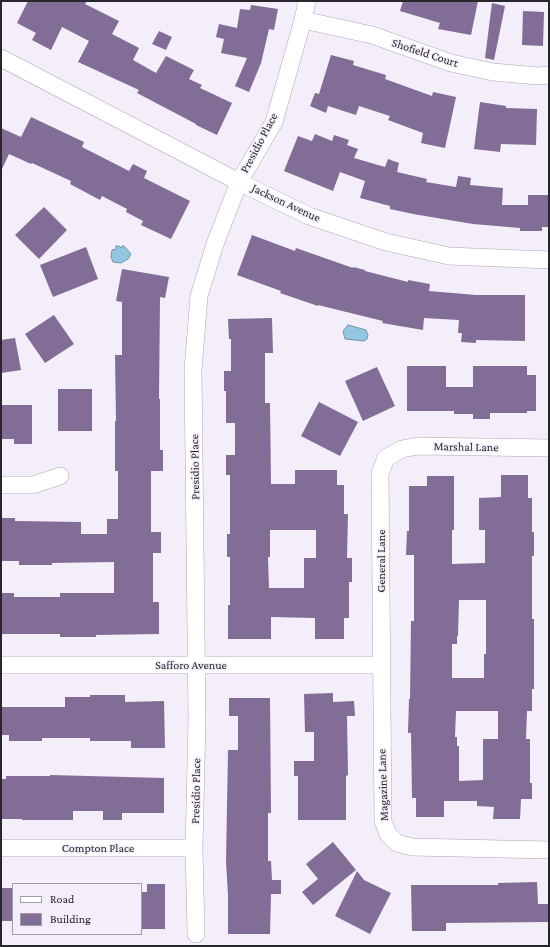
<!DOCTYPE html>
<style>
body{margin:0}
#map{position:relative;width:550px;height:947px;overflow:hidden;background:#f3eef9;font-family:"Crimson Pro",serif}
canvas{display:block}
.frame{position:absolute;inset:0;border:2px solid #29272b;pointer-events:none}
.legend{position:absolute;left:12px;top:883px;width:130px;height:52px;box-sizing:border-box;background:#f3eef9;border:1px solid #a29ea7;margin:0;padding:5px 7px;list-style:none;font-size:12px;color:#29272b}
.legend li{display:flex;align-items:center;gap:8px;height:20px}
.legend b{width:20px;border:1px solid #a29ea7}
</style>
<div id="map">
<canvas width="550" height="947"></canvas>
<div class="frame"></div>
<ul class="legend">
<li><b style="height:5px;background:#fff"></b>Road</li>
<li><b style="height:11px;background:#816d95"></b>Building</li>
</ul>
</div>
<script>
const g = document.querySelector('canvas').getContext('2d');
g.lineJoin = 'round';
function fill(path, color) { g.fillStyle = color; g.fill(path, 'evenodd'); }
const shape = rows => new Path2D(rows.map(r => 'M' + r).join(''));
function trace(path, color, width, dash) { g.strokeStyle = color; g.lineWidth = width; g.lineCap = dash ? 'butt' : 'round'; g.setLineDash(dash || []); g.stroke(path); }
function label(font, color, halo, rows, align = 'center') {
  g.font = font + ' "Crimson Pro",serif'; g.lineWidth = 3; g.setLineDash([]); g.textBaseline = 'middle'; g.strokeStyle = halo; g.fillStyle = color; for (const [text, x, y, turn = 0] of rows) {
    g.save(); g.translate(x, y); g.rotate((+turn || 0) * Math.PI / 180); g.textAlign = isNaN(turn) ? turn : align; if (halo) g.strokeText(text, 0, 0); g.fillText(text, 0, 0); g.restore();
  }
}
const water = shape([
 [116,246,119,246,121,248,122,246,124,246,131,254,128,259,121,263,113,262,111,257,112,250,116,249,116,246],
 [348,325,366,330,368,335,367,339,364,341,345,339,343,331,348,325]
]);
const building = shape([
 [28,1,87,1,85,4,119,21,112,34,139,48,133,60,156,73,166,56,194,70,189,79,202,85,200,88,232,103,217,135,196,125,196,124,137,93,139,90,78,62,89,41,62,27,51,50,32,40,36,33,17,23],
 [403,1,478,1,471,35,438,29,440,23,400,11],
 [492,3,505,6,494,60,485,58],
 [251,5,278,9,274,30,269,29,261,63,249,92,235,86,247,58,221,53,224,39,216,37,219,24,237,28,240,9,250,10],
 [523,11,544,12,543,46,522,45],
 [159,31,172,37,166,50,152,44],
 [331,55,354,61,353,65,386,75,385,79,432,96,433,92,456,97,445,148,421,143,423,133,388,120,390,116,359,106,356,115,328,106,326,113,310,106,315,93,319,94],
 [480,102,506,106,506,108,537,109,536,145,501,144,500,152,474,149],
 [31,117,84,142,82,147,129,171,133,164,147,171,144,178,190,201,171,239,141,225,143,221,126,212,127,209,102,196,100,200,70,184,71,181,32,163,31,164,9,154,1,171,1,128,21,137],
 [315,134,332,141,334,135,349,140,347,145,358,149,354,158,385,167,388,159,399,163,397,172,427,179,426,182,456,187,458,176,471,178,470,185,503,188,502,205,528,205,528,195,549,195,549,227,542,227,542,231,520,231,520,228,473,224,413,214,390,209,390,206,360,198,365,181,340,172,333,191,284,171,298,136,312,141],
 [44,207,67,230,39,259,15,235],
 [252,235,295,251,296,248,353,268,353,267,365,270,365,271,408,282,408,280,430,284,429,291,476,295,525,295,525,341,476,340,476,343,461,342,462,333,458,333,459,320,424,318,423,330,382,323,383,321,318,305,318,306,280,293,281,291,237,275],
 [86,247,98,279,53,297,40,265],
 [122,269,169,277,165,298,160,297,159,399,160,399,160,450,163,450,163,471,151,471,151,532,161,532,161,553,153,553,153,602,159,602,159,634,96,635,96,637,60,637,60,634,1,634,1,593,14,593,14,597,60,597,60,593,114,593,114,562,52,563,52,565,19,565,19,561,1,561,1,518,15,518,15,521,81,522,81,534,107,534,107,519,118,519,118,471,115,471,115,421,116,421,115,355,122,355,122,302,116,301],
 [54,315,74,344,45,363,25,334],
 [272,318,273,353,265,353,265,403,270,403,271,484,295,484,295,470,337,470,337,485,344,485,344,514,348,514,347,558,352,558,352,582,349,582,349,618,344,618,344,639,315,639,315,618,271,617,271,639,228,639,228,605,230,605,230,557,227,557,227,534,230,534,230,475,226,475,226,455,235,455,235,423,226,423,226,391,224,391,224,371,231,371,231,339,229,339,228,319],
 [270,530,316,530,316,558,304,558,304,588,269,588,268,557,270,557],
 [15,338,21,370,1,373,1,340],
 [407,366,446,366,446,387,473,387,473,366,527,366,527,375,536,375,536,411,527,411,527,413,490,413,490,419,473,419,473,414,454,414,454,411,407,411],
 [377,367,395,406,363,421,345,381],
 [58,389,92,389,92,431,58,431],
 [319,402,358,422,340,456,301,436],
 [1,405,32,405,32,444,14,444,14,439,1,439],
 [501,475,528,475,528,498,532,498,532,532,534,532,534,556,532,556,532,619,534,619,534,689,532,689,532,711,527,711,526,739,530,739,530,783,532,783,532,799,521,799,520,819,493,819,494,807,477,806,477,801,444,801,444,817,416,817,416,798,412,798,411,733,408,733,409,699,410,699,411,621,414,621,414,555,406,555,407,531,409,531,409,486,427,486,427,476,454,476,454,530,452,530,452,564,485,563,485,530,479,530,479,498,501,497],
 [459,600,486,600,486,654,484,654,484,678,452,678,452,644,457,644,457,636,458,636],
 [456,711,498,711,498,739,483,739,483,780,459,781,459,746,457,746,457,737,455,737],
 [333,693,333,702,354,701,355,716,347,716,348,775,346,776,346,820,298,820,298,776,294,776,294,761,314,761,314,732,305,732,304,694],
 [90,695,125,695,125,702,164,701,165,748,131,748,131,741,90,741,90,738,42,738,42,741,9,741,9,735,1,735,1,707,65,707,65,697,90,697],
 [229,698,270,698,271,813,268,813,268,861,271,861,272,880,281,880,281,894,271,894,270,934,228,934,228,895,226,862,228,750,238,750,238,716,229,716],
 [50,775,164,778,164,813,122,813,122,820,103,820,103,811,73,811,73,820,22,820,22,819,1,819,1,779,6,779,6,776,50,776],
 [333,842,356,870,313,905,302,892,318,879,306,864],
 [357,871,364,880,391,893,370,934,335,916],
 [537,882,538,904,549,904,549,922,446,923,446,931,412,931,411,885,498,885,498,883],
 [147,884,165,884,165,929,141,929,141,892,147,892],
 [1,888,13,888,13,921,1,921]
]);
const minor = shape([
 [303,20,372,35,451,63,493,72,538,76,549,75],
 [1,58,239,182,309,216,386,242,449,256,549,260],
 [549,448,418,446,402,449,386,458,380,473,383,821,388,834,397,843,412,847,549,850],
 [1,485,33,485,60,476],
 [1,665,381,665],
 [1,848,194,848],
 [196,934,194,848,197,720,193,370,199,296,215,244,239,182,274,122,303,20,307,1]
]);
const streetNames = [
 ["Shofield Court",425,53,18],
 ["Presidio Place",259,143,-62],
 ["Jackson Avenue",286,203,25],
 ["Marshal Lane",466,447,1],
 ["Presidio Place",195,467,-91],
 ["General Lane",381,561,-90],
 ["Safforo Avenue",191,665],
 ["Magazine Lane",383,785,-92],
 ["Presidio Place",196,791,-89],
 ["Compton Place",98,848]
];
fill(water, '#93c6e0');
trace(water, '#7396aa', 1);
fill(building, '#816d95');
trace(minor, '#ada8b3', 18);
trace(minor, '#fff', 17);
label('12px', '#29272b', '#f3eef9', streetNames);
</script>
